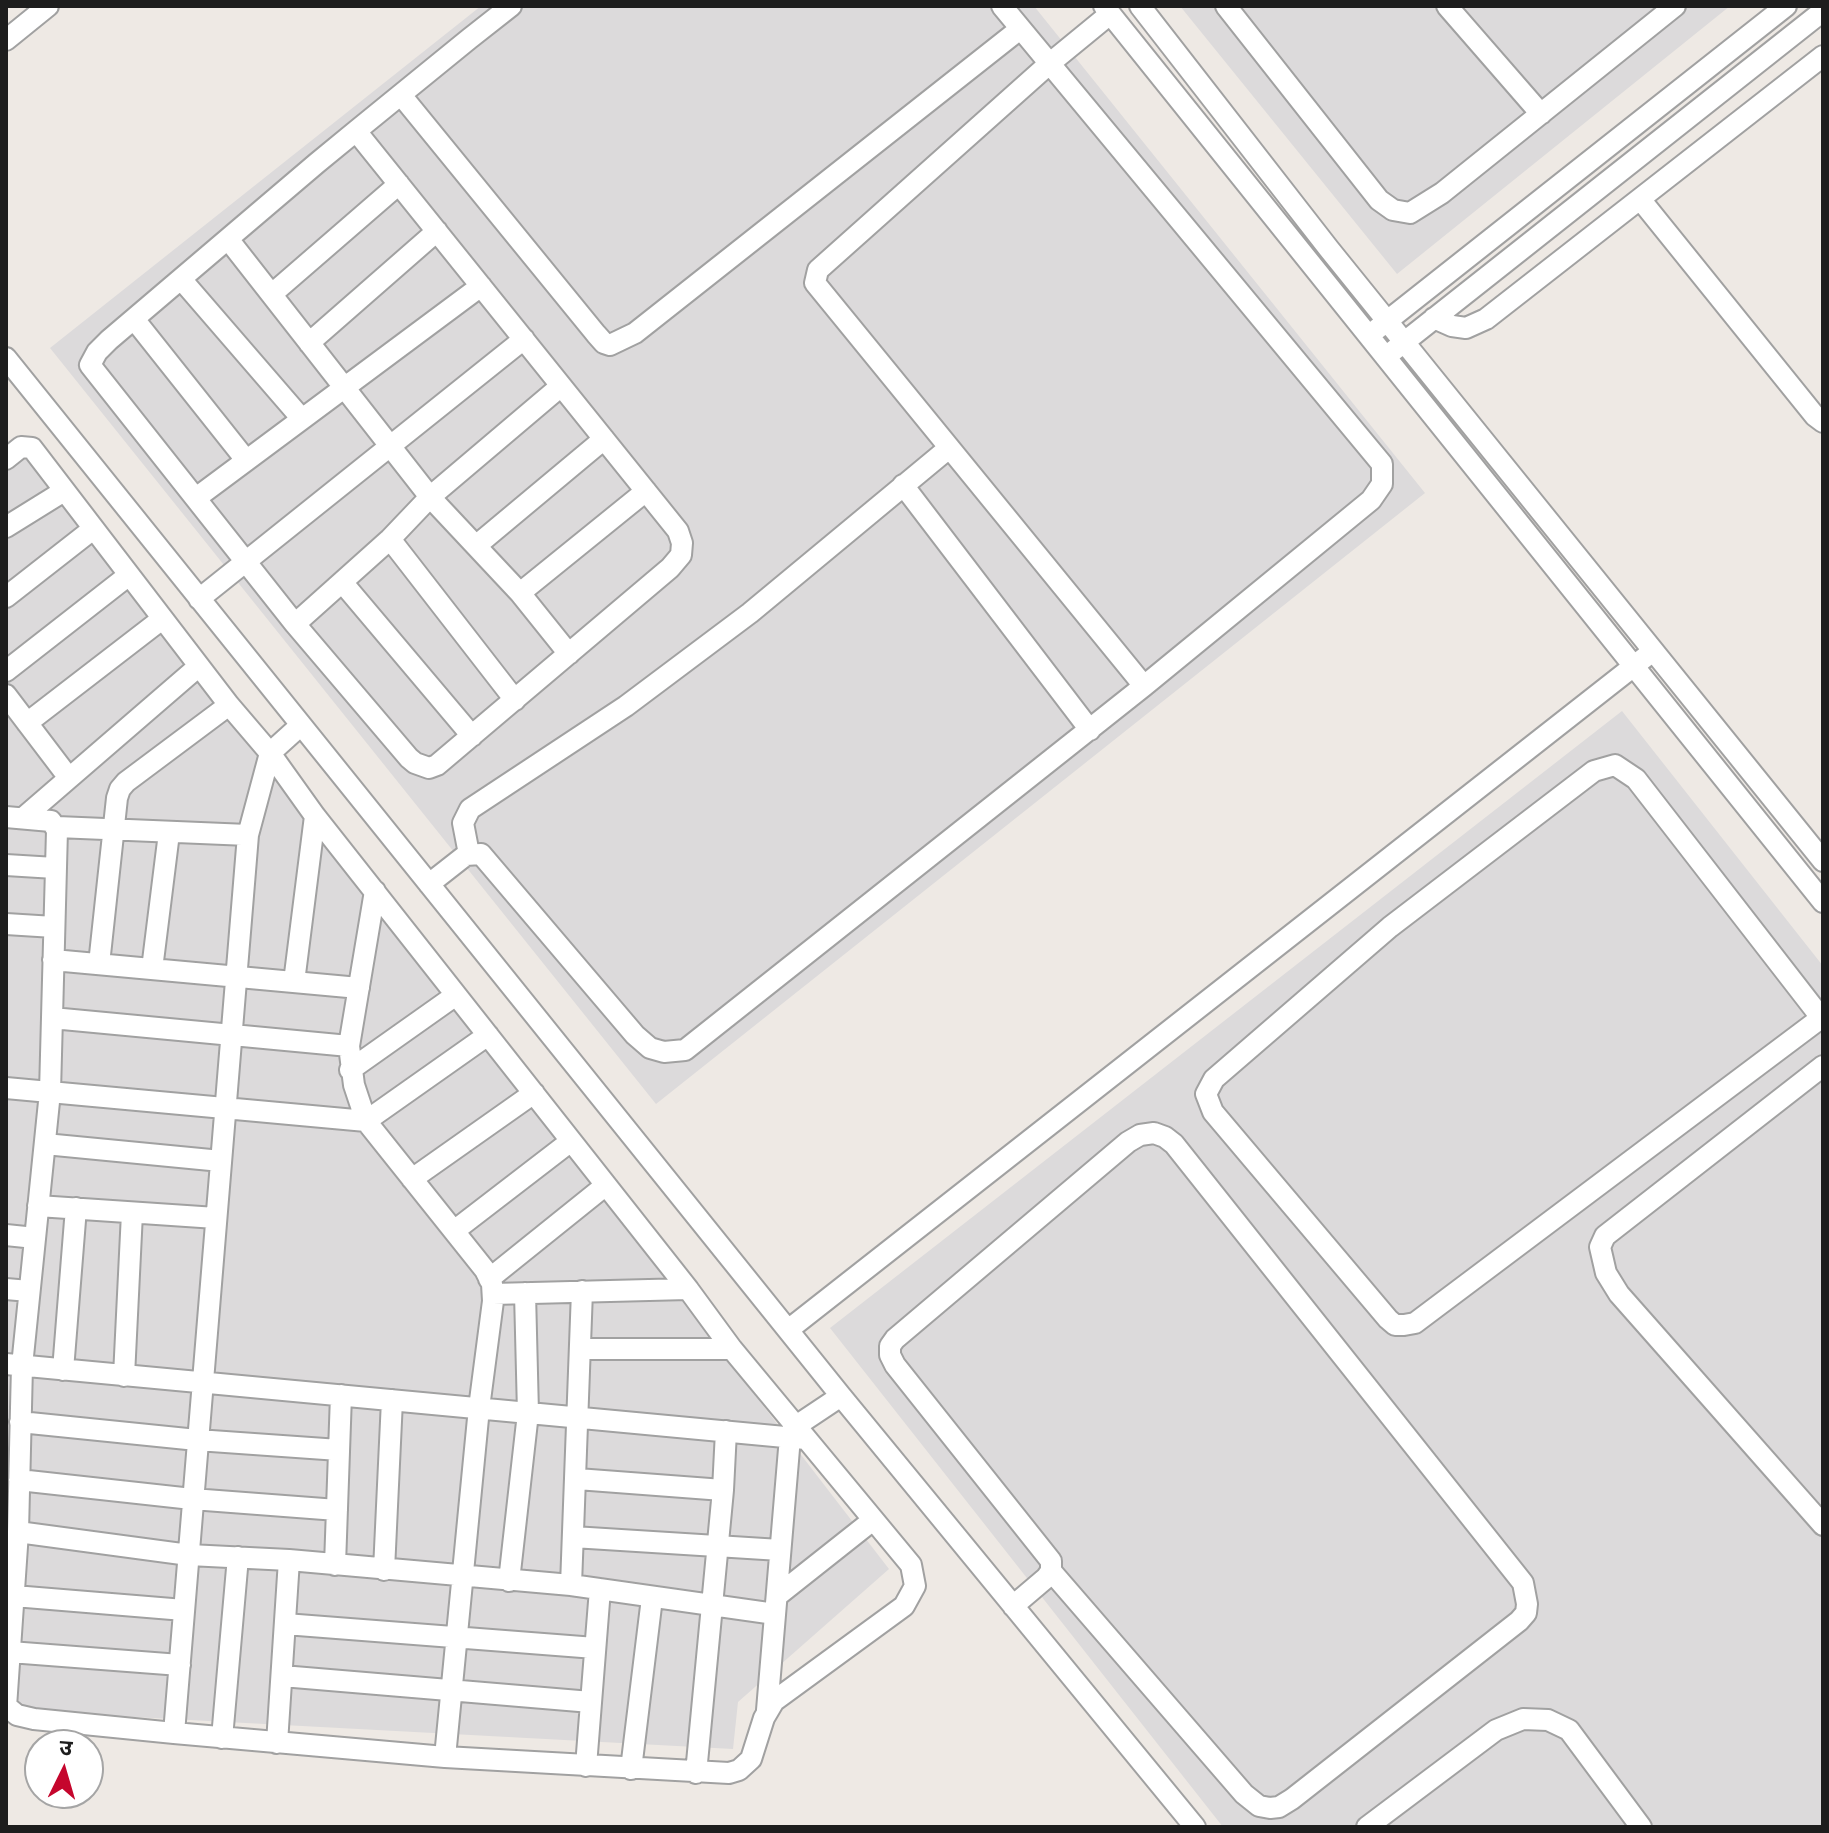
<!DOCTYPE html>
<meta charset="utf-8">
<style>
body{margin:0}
#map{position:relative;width:1829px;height:1833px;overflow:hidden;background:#eee9e4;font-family:"Public Sans","Noto Sans Devanagari",sans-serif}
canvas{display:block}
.frame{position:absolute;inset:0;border:8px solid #1d1d1d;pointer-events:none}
.north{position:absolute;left:24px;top:1729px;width:80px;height:80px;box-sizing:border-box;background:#fff;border:2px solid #a5a5a5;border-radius:50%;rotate:5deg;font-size:22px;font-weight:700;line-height:32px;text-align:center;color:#1d1d1d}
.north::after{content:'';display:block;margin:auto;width:28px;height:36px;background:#c5062d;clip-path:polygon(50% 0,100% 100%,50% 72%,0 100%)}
</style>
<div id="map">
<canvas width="1829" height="1833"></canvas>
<div class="frame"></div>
<div class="north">उ</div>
</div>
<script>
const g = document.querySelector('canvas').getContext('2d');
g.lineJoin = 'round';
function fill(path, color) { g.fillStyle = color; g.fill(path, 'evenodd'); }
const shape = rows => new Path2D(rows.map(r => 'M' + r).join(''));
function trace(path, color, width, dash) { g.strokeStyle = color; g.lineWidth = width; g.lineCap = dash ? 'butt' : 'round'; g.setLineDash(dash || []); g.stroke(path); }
const residential = shape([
 [481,6,1034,6,1425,493,656,1104,50,348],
 [1180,6,1730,6,1397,274],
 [16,436,889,1569,738,1702,733,1749,21,1711,6,1692,6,443],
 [1622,711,1823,966,1823,1827,1223,1827,830,1328]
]);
const minor = shape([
 [1104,6,1823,902],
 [1140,6,1329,249,1823,861],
 [1226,6,1379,200,1393,210,1410,213,1442,193,1675,6],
 [1447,6,1541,114],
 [1110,14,1049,64,818,270,815,283,1144,686],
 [6,40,48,6],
 [401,95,596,334,604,343,610,345,635,333,1020,29],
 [356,131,678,531,682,543,681,555,670,568,437,765,429,768,415,763,409,758,295,624,90,365,97,352,109,340,317,163,356,131,469,39,511,6],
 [1640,199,1815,416,1823,422],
 [228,239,430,497,520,593,569,654],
 [181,279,302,419],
 [272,294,399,184],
 [1434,318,1452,326,1466,328,1486,319,1823,56],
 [134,319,246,460],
 [1377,329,1786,6],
 [309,343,437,231],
 [1393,351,1823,11],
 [6,358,841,1396,1195,1827],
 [6,459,21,447,32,448,229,705,270,753,315,816,688,1289,732,1349,911,1565,915,1586,904,1606,774,1701,764,1718,751,1759,739,1770,729,1773,445,1757,174,1733,34,1719,17,1715,6,1706],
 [903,485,1090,730],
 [196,498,481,286],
 [6,527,64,491],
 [390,539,515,700],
 [477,545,604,439],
 [342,582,472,736],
 [520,593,646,491],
 [6,597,93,529],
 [199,599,524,339],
 [295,624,390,539,430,497,561,386],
 [6,671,129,575],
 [6,695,69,778],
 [27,723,162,619],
 [6,817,51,821,57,830,50,1092,22,1366,18,1532,6,1707],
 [23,818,199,666],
 [57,827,248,835],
 [469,854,463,823,470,809,626,706,750,613,949,448],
 [6,865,55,868],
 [429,884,466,855,481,854,635,1035,650,1048,664,1052,685,1050,1144,686,1371,500,1382,484,1382,464,1002,6],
 [375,891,349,1046,354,1085,366,1121,485,1270,492,1284,493,1301,479,1408,445,1757],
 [6,924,54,927],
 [53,960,359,988],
 [99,964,117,798,120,789,126,782,229,705],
 [152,969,169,833],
 [294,982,315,816],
 [52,1018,349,1046],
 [1821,1018,1415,1323,1404,1325,1395,1325,1388,1319,1213,1112,1206,1094,1214,1079,1390,927,1594,771,1615,765,1636,779,1823,1020],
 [1823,1066,1605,1236,1600,1247,1606,1273,1619,1294,1823,1525],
 [350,1070,456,995],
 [6,1088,366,1121,488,1035],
 [45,1144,221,1161],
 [412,1179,534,1093],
 [38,1206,216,1218],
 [454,1231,571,1141],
 [6,1235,35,1238],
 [489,1279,606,1185],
 [6,1289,29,1291],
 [493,1294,688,1289],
 [788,1330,1653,651],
 [581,1349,732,1349],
 [6,1364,806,1439],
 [63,1370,76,1208],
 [124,1376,132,1213],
 [20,1422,197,1440,339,1450],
 [796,1426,841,1396],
 [577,1479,723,1490],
 [19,1480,192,1499,337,1510],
 [18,1532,189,1555,289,1560,571,1585,775,1614],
 [573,1537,780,1550],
 [335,1565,341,1395],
 [384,1570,392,1400],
 [509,1581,528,1413,525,1293],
 [571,1585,582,1291],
 [14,1596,184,1610],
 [777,1596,873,1520],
 [1013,1606,1046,1578,1051,1571,1051,1561,895,1365,890,1355,890,1346,895,1339,1128,1142,1140,1135,1154,1133,1165,1137,1174,1144,1523,1583,1527,1604,1526,1613,1519,1621,1292,1799,1279,1807,1270,1808,1259,1806,1244,1794,1051,1571],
 [285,1624,595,1648],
 [10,1652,180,1665],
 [282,1676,591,1702],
 [767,1710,790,1437],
 [174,1733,248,835,270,753,301,725],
 [222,1738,238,1557],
 [277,1743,289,1560],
 [586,1766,600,1589],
 [631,1769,652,1598],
 [696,1773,723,1490,726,1431],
 [1367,1827,1496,1730,1523,1719,1548,1720,1569,1730,1641,1827]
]);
fill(residential, '#dcdadb');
trace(minor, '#a1a1a1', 24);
trace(minor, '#fff', 20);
</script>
